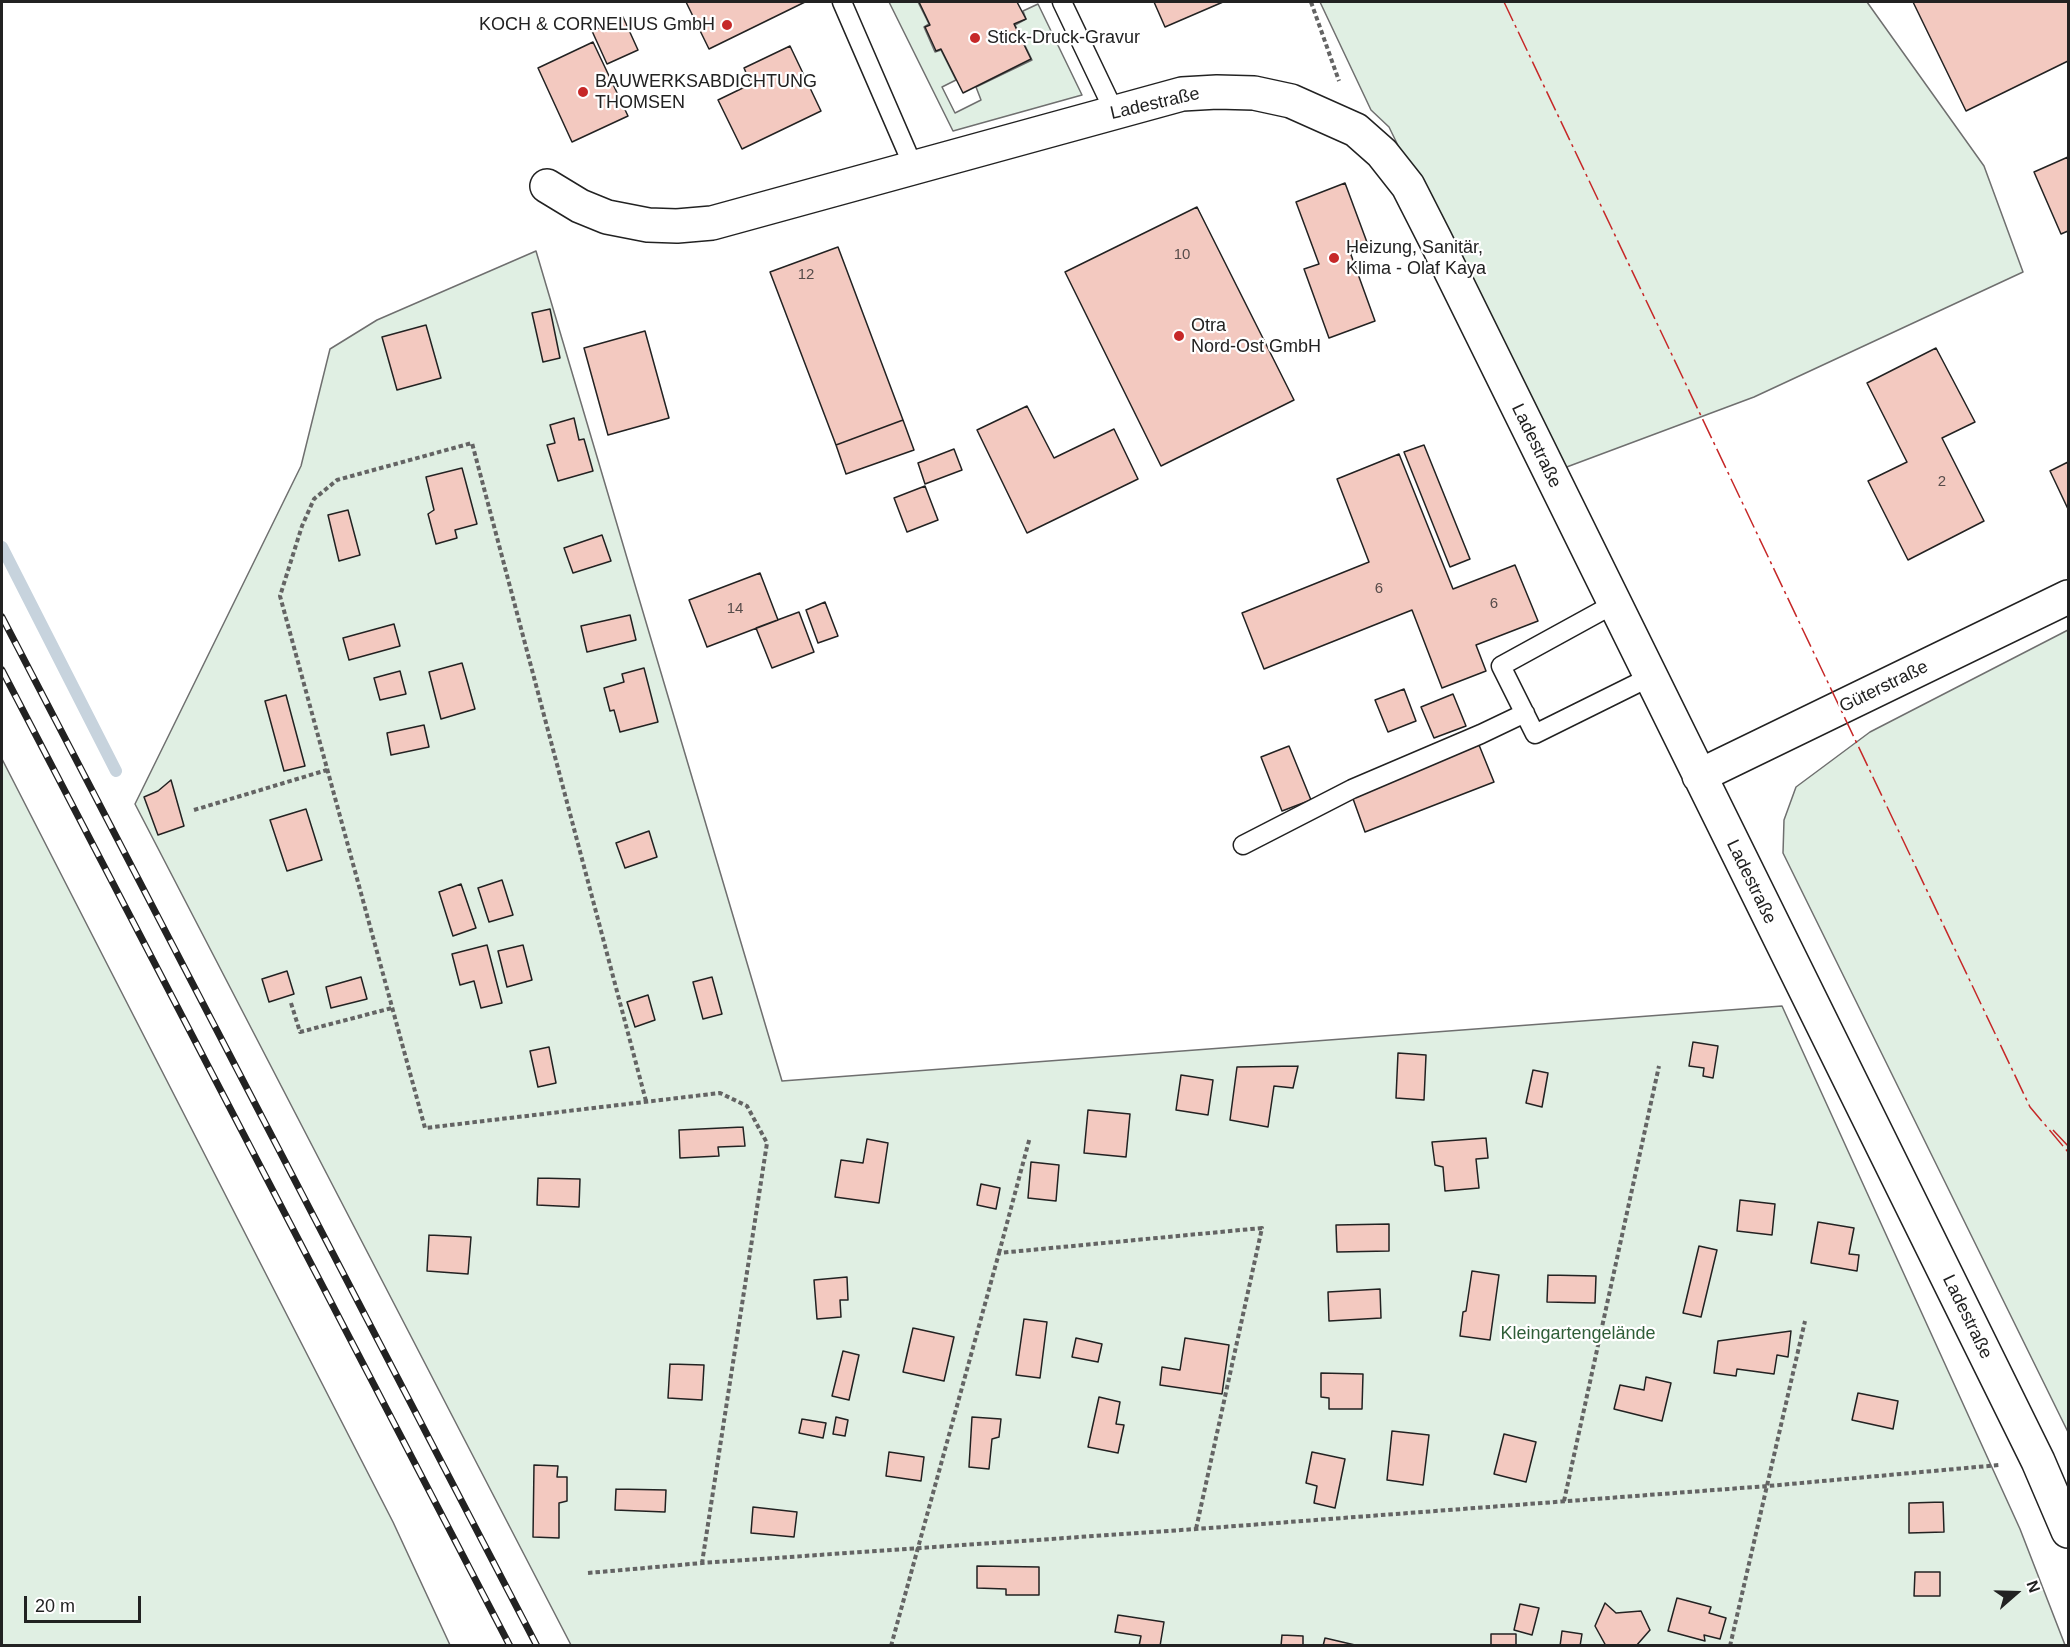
<!DOCTYPE html>
<meta charset="utf-8">
<style>
body{margin:0}
#map{position:relative;width:2070px;height:1647px;overflow:hidden;background:#fff;font-family:Helvetica,sans-serif}
canvas{display:block}
.frame{position:absolute;inset:0;border:3px solid #222;pointer-events:none}
.north{position:absolute;left:1986px;top:1563px;width:60px;height:60px;-webkit-text-stroke:4px #fff;paint-order:stroke;rotate:70deg;font-size:16px;font-weight:700;line-height:24px;text-align:center;color:#222}
.north::after{content:'';display:block;margin:auto;width:21px;height:27px;background:#222;clip-path:polygon(50% 0,100% 100%,50% 72%,0 100%)}
.scale{position:absolute;left:24px;top:1596px;width:117px;height:27px;box-sizing:border-box;border:3px solid #222;border-top:0;padding-left:8px;font-size:18px;line-height:21px;white-space:nowrap;color:#222;-webkit-text-stroke:4px #fff;paint-order:stroke}
</style>
<div id="map">
<canvas width="2070" height="1647"></canvas>
<div class="frame"></div>
<div class="north">N</div>
<div class="scale">20 m</div>
</div>
<script>
const g = document.querySelector('canvas').getContext('2d');
g.lineJoin = 'round';
function fill(path, color) { g.fillStyle = color; g.fill(path, 'evenodd'); }
const shape = rows => new Path2D(rows.map(r => 'M' + r).join(''));
function trace(path, color, width, dash) { g.strokeStyle = color; g.lineWidth = width; g.lineCap = dash ? 'butt' : 'round'; g.setLineDash(dash || []); g.stroke(path); }
function label(font, color, halo, rows, align = 'center') {
  g.font = font + ' Helvetica,sans-serif'; g.lineWidth = 4.5; g.setLineDash([]); g.textBaseline = 'middle'; g.strokeStyle = halo; g.fillStyle = color; for (const [text, x, y, turn = 0] of rows) {
    g.save(); g.translate(x, y); g.rotate((+turn || 0) * Math.PI / 180); g.textAlign = isNaN(turn) ? turn : align; if (halo) g.strokeText(text, 0, 0); g.fillText(text, 0, 0); g.restore();
  }
}
const green = shape([
 [889,2,918,2,929,24,924,27,935,52,941,50,956,80,942,87,955,113,981,100,976,87,1032,60,1015,25,1026,19,1023,11,1038,4,1082,95,953,131,889,2],
 [1320,2,1867,2,1984,166,2023,272,1754,397,1556,471,1389,127,1371,110,1320,2],
 [536,251,782,1081,1782,1006,2020,1529,2065,1645,571,1645,135,804,301,466,330,349,377,320,536,251],
 [2068,630,2068,1432,1783,853,1784,820,1796,787,1870,732,2068,630],
 [2,759,393,1522,450,1645,2,1645,2,759]
]);
const stream = shape([
 [2,547,116,771]
]);
const building = shape([
 [686,2,805,2,709,49,686,2],
 [919,2,1017,2,1026,19,1014,24,1031,59,963,93,941,49,936,51,925,27,930,25,919,2],
 [1154,2,1223,2,1165,27,1154,2],
 [1913,2,2068,2,2068,61,1966,111,1913,2],
 [623,17,638,50,607,64,592,31,623,17],
 [593,42,628,116,572,142,538,68,593,42],
 [790,46,821,111,742,149,718,100,751,84,744,68,790,46],
 [2068,157,2068,231,2061,234,2034,172,2068,157],
 [1345,183,1368,245,1350,252,1375,321,1329,338,1304,269,1319,264,1296,202,1345,183],
 [1197,207,1294,400,1161,466,1065,272,1197,207],
 [838,247,903,420,836,445,770,272,838,247],
 [550,309,560,358,543,362,532,313,550,309],
 [426,325,441,378,397,390,382,337,426,325],
 [645,331,669,418,608,435,584,348,645,331],
 [1936,348,1975,422,1942,438,1984,521,1908,560,1868,481,1907,462,1867,383,1936,348],
 [1027,406,1054,458,1114,429,1138,479,1027,533,977,430,1027,406],
 [574,418,579,440,584,439,593,471,558,481,547,445,555,443,550,425,574,418],
 [903,420,914,450,846,474,836,445,903,420],
 [1424,445,1470,559,1450,567,1404,452,1424,445],
 [954,449,962,470,925,484,918,463,954,449],
 [1399,454,1453,589,1515,565,1538,621,1476,645,1486,671,1442,688,1412,610,1264,669,1242,613,1369,562,1337,479,1399,454],
 [2068,462,2068,509,2050,471,2068,462],
 [462,468,477,524,455,530,457,538,436,544,428,514,434,510,426,477,462,468],
 [925,486,938,520,907,532,894,498,925,486],
 [348,510,360,555,339,561,328,515,348,510],
 [602,535,611,561,573,573,564,548,602,535],
 [760,573,778,620,707,647,689,600,760,573],
 [825,602,838,636,818,643,806,610,825,602],
 [799,612,814,652,772,668,756,628,799,612],
 [630,615,636,640,587,652,581,626,630,615],
 [394,624,400,646,349,660,343,638,394,624],
 [462,663,475,709,441,719,429,672,462,663],
 [644,668,658,722,620,732,614,710,610,711,604,688,624,682,622,674,644,668],
 [400,671,406,694,380,700,374,678,400,671],
 [1404,689,1416,721,1388,732,1375,700,1404,689],
 [1453,694,1466,726,1434,738,1421,707,1453,694],
 [286,695,305,766,284,771,265,701,286,695],
 [424,725,429,747,391,755,387,733,424,725],
 [1479,745,1494,782,1365,832,1352,796,1479,745],
 [1289,746,1311,800,1282,811,1261,757,1289,746],
 [171,780,184,826,158,835,144,797,158,791,171,780],
 [306,809,322,860,287,871,270,820,306,809],
 [649,831,657,857,625,868,616,843,649,831],
 [502,880,513,915,489,922,478,888,502,880],
 [461,884,476,928,453,936,439,892,461,884],
 [487,945,502,1003,481,1008,474,981,460,985,452,954,487,945],
 [523,945,532,980,507,987,498,951,523,945],
 [287,971,294,994,269,1002,262,979,287,971],
 [361,977,367,999,331,1008,326,987,361,977],
 [712,977,722,1014,703,1019,693,982,712,977],
 [648,995,655,1020,635,1027,627,1002,648,995],
 [1693,1042,1718,1046,1713,1078,1703,1076,1704,1068,1689,1066,1693,1042],
 [549,1047,556,1083,538,1087,530,1051,549,1047],
 [1398,1053,1426,1055,1424,1100,1396,1098,1398,1053],
 [1298,1066,1293,1088,1274,1086,1268,1127,1230,1120,1237,1067,1298,1066],
 [1533,1070,1548,1073,1542,1107,1526,1103,1533,1070],
 [1181,1075,1213,1080,1208,1115,1176,1110,1181,1075],
 [1088,1110,1130,1114,1126,1157,1084,1153,1088,1110],
 [743,1127,745,1146,718,1147,719,1156,680,1158,679,1130,743,1127],
 [1486,1138,1488,1158,1476,1159,1479,1188,1445,1191,1443,1167,1435,1165,1432,1142,1486,1138],
 [867,1139,888,1143,879,1203,835,1197,841,1160,863,1163,867,1139],
 [1031,1162,1059,1165,1056,1201,1028,1198,1031,1162],
 [538,1178,580,1179,579,1207,537,1205,538,1178],
 [981,1184,1000,1188,996,1209,977,1205,981,1184],
 [1740,1200,1775,1204,1772,1235,1737,1231,1740,1200],
 [1818,1222,1854,1228,1849,1254,1859,1255,1857,1271,1811,1263,1818,1222],
 [1389,1224,1389,1251,1337,1252,1336,1225,1389,1224],
 [429,1235,471,1237,468,1274,427,1271,429,1235],
 [1699,1246,1717,1250,1701,1317,1683,1313,1699,1246],
 [1472,1271,1499,1275,1490,1340,1460,1336,1463,1312,1466,1311,1472,1271],
 [1548,1275,1596,1276,1595,1303,1547,1302,1548,1275],
 [847,1277,848,1300,840,1300,841,1317,817,1319,814,1280,847,1277],
 [1380,1289,1381,1318,1329,1321,1328,1292,1380,1289],
 [1024,1319,1047,1322,1040,1378,1016,1375,1024,1319],
 [913,1328,954,1337,944,1381,903,1372,913,1328],
 [1791,1331,1788,1357,1777,1355,1774,1374,1737,1369,1736,1376,1714,1373,1718,1341,1791,1331],
 [1076,1338,1102,1344,1098,1362,1072,1357,1076,1338],
 [1185,1338,1229,1345,1222,1394,1160,1385,1162,1367,1180,1370,1185,1338],
 [843,1351,859,1355,849,1400,832,1396,843,1351],
 [670,1364,704,1365,702,1400,668,1398,670,1364],
 [1321,1373,1363,1374,1362,1409,1329,1409,1329,1398,1321,1397,1321,1373],
 [1646,1377,1671,1383,1662,1421,1614,1409,1620,1385,1644,1390,1646,1377],
 [1858,1393,1898,1401,1893,1429,1852,1420,1858,1393],
 [1099,1397,1120,1402,1116,1424,1124,1425,1118,1453,1088,1447,1099,1397],
 [836,1417,848,1420,845,1436,833,1434,836,1417],
 [972,1417,1001,1419,999,1437,992,1439,989,1469,969,1467,972,1417],
 [802,1419,826,1423,823,1438,799,1433,802,1419],
 [1392,1431,1429,1435,1423,1485,1387,1480,1392,1431],
 [1504,1434,1536,1442,1526,1482,1494,1474,1504,1434],
 [889,1452,924,1457,921,1481,886,1476,889,1452],
 [1312,1452,1345,1459,1335,1508,1314,1503,1317,1486,1306,1483,1312,1452],
 [534,1465,558,1466,557,1477,567,1477,567,1501,559,1503,559,1538,533,1537,534,1465],
 [616,1489,666,1490,665,1512,615,1510,616,1489],
 [1943,1502,1944,1532,1909,1533,1909,1503,1943,1502],
 [753,1507,797,1512,794,1537,751,1533,753,1507],
 [977,1566,1039,1567,1039,1595,1006,1595,1006,1589,977,1588,977,1566],
 [1915,1572,1940,1572,1940,1596,1914,1596,1915,1572],
 [1677,1598,1711,1607,1709,1613,1726,1618,1720,1639,1704,1635,1705,1641,1668,1631,1677,1598],
 [1605,1603,1616,1613,1641,1611,1650,1630,1636,1646,1606,1646,1595,1626,1605,1603],
 [1520,1604,1539,1608,1532,1635,1514,1630,1520,1604],
 [1118,1615,1164,1622,1160,1646,1139,1646,1141,1636,1115,1632,1118,1615],
 [1562,1631,1582,1634,1580,1646,1560,1646,1562,1631],
 [1491,1634,1516,1634,1516,1646,1491,1646,1491,1634],
 [1282,1635,1303,1636,1303,1646,1281,1646,1282,1635],
 [1325,1638,1355,1645,1355,1646,1323,1646,1325,1638]
]);
const path = shape([
 [1311,2,1339,81],
 [194,810,327,770],
 [291,1003,300,1032,392,1008],
 [646,1101,472,443,337,480,314,499,302,526,280,596,425,1128,720,1093,747,1106,767,1143,702,1563],
 [999,1253,1030,1137],
 [1564,1501,1659,1066],
 [588,1573,702,1563,1196,1529,1768,1486,1999,1465],
 [891,1646,999,1253,1262,1228,1196,1529],
 [1730,1646,1805,1321]
]);
const lane = shape([
 [842,2,914,168],
 [1062,2,1115,113],
 [1614,604,1501,666,1535,734,1650,677],
 [1243,845,1352,789,1481,734,1525,713]
]);
const street = shape([
 [547,186,580,206,607,217,648,225,677,226,712,223,1182,94,1217,92,1254,93,1291,101,1356,130,1382,153,1408,186,1435,239,2038,1461,2068,1531],
 [1699,776,2068,597]
]);
const rail = shape([
 [2,617,537,1646],
 [2,670,510,1646]
]);
const power = shape([
 [1504,2,2030,1107,2068,1152],
 [2053,1130,2068,1146]
]);
const markers = [
 [727,25,6,"#c62828"],
 [975,38,6,"#c62828"],
 [583,92,6,"#c62828"],
 [1334,258,6,"#c62828"],
 [1179,336,6,"#c62828"]
];
const numberNames = [
 ["10",1182,255],
 ["12",806,275],
 ["2",1942,482],
 ["6",1379,589],
 ["6",1494,604],
 ["14",735,609]
];
const poiNames = [
 ["KOCH & CORNELIUS GmbH",715,25,"right"],
 ["Stick-Druck-Gravur",987,38],
 ["BAUWERKSABDICHTUNG",595,82],
 ["THOMSEN",595,103],
 ["Heizung, Sanitär,",1346,248],
 ["Klima - Olaf Kaya",1346,269],
 ["Otra",1191,326],
 ["Nord-Ost GmbH",1191,347]
];
const streetNames = [
 ["Ladestraße",1155,104,-13],
 ["Ladestraße",1536,446,64],
 ["Güterstraße",1884,687,-26],
 ["Ladestraße",1751,882,64],
 ["Ladestraße",1967,1317,64]
];
const parkNames = [
 ["Kleingartengelände",1578,1334]
];
fill(green, '#e0efe3');
trace(green, '#6f6f6f', 1.5);
trace(stream, '#c7d3dd', 12);
fill(building, '#f3c9c0');
trace(building, '#222', 1.5);
trace(lane, '#222', 21);
trace(street, '#222', 36);
trace(path, '#646464', 4, [4.5, 3]);
trace(lane, '#fff', 18);
trace(street, '#fff', 33);
trace(rail, '#222', 7);
trace(rail, '#fff', 4.5, [14]);
trace(power, '#c62828', 1.5, [21, 4.5, 3, 4.5]);
for (const [x, y, r, color] of markers) { const dot = new Path2D(); dot.arc(x, y, r, 0, 2 * Math.PI); g.fillStyle = color; g.fill(dot); trace(dot, '#fff', 2); }
label('15px', '#564c4a', null, numberNames);
label('18px', '#222', '#fff', poiNames, 'left');
label('18px', '#222', '#fff', streetNames);
label('18px', '#2f5e38', '#fff', parkNames);
</script>
